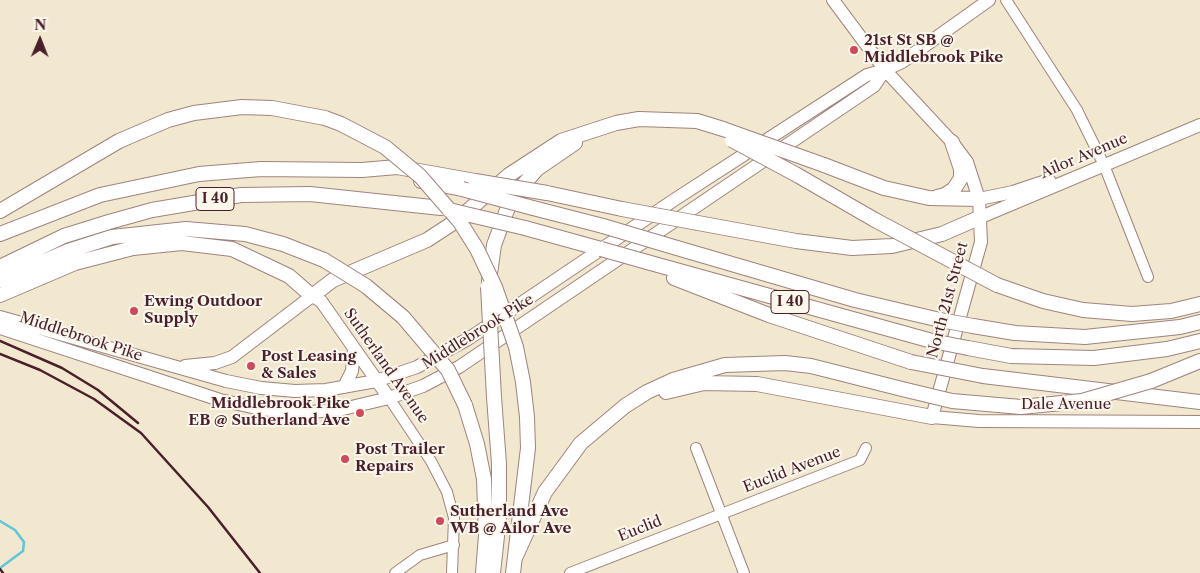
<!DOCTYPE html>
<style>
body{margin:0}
#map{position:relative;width:1200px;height:573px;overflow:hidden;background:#f2e8cf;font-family:"Libre Caslon Text",serif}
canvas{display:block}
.north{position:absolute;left:15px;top:15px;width:50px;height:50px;-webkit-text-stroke:4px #fbf7ec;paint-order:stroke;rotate:1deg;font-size:14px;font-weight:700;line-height:20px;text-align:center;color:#4a1f2b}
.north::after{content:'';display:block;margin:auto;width:18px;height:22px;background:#4a1f2b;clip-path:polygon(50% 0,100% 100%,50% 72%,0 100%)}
</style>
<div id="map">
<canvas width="1200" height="573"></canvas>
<div class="north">N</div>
</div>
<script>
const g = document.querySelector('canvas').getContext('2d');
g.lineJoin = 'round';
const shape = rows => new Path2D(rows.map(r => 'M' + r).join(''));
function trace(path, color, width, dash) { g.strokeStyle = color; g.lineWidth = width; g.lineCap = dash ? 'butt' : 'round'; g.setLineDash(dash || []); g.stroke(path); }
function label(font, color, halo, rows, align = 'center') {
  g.font = font + ' "Libre Caslon Text",serif'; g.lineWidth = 4; g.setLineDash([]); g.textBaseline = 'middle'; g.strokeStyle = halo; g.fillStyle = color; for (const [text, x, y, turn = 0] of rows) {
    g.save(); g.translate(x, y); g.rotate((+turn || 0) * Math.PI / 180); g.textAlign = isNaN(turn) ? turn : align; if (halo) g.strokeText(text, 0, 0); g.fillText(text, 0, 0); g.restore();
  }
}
const stream = shape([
 [0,521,15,530,24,542,23,551,0,568]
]);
const minor = shape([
 [1006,0,1077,110,1104,165,1148,277],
 [389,398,431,461,447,492,454,518,452,573],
 [696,448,744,573],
 [395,573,420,555,454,545],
 [570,573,860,460,866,448]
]);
const major = shape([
 [833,0,885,70,952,142,967,162,979,199,981,242,932,417,979,421,1200,422],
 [979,199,1013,192,1049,180],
 [981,217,1200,125],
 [0,317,226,381,261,388,295,391,326,390,376,381,417,367,468,339,674,200,867,75,885,70,902,62,989,0],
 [0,328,220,400,261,409,301,413,343,409,389,398,423,386,459,367,874,86,885,70],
 [185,366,215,363,232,357,312,296,321,301,389,398],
 [344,387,352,371,354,348]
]);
const highway = shape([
 [824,165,884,188,929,198,979,199],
 [797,175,875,220],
 [421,181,462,189],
 [547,193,622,209],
 [937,197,945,195,954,189,961,178,961,169,952,142],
 [533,208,603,226],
 [0,211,119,141,168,120,194,113,242,107,272,108,325,118],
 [698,223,796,241,852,248,892,246,942,234,981,217],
 [525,228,601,249],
 [0,234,100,195,199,174,261,169,362,170,397,167,475,181],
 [677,248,855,300,940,320],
 [647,262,932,341],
 [0,267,64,236,109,222,152,210,241,195,310,194,441,208],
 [674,278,769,315,911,362],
 [0,280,68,251,112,237,186,229,245,234,283,244,324,260],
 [489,281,494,245,507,210,517,192,537,169,575,143],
 [997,285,1043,301,1083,310,1132,314,1171,311,1200,304],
 [0,295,75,263,133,248,182,243,232,249,289,276,312,296,333,280,427,240,456,221,509,175,561,141,616,123,639,119,697,121,723,129],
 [973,326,1015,333,1085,337,1180,327,1200,322],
 [968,348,1011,356,1094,358,1167,349,1200,341],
 [983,376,1200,402],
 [1151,381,1200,361],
 [666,392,704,383,757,384,932,417],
 [465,405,477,444,484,479,486,535,483,573],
 [515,558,545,492,581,443,625,406,647,392,673,380,725,365,785,363,811,366,902,389],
 [493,573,499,518,499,464,494,397],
 [513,573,528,448,527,417,523,382]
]);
const rail = shape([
 [0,341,62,368,98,390,138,423],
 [0,354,40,370,94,399,141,433,208,507,260,573],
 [0,569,3,573]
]);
const highwayBridge = shape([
 [325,118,341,124,385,147,420,176,460,222,477,249,495,287,516,347,523,382],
 [723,129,824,165],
 [732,140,797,175],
 [475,181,547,193],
 [462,189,533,208],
 [622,209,698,223],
 [449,210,525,228],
 [875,220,997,285],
 [603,226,677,248],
 [601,249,647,262],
 [324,260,366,286,403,317,448,370,465,405],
 [488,287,494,397],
 [940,320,973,326],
 [932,341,968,348],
 [911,362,983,376],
 [902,389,952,401,1021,407,1082,401,1151,381]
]);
const markers = [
 [854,50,5,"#d1495b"],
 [134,311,5,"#d1495b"],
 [251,366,5,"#d1495b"],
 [360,413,5,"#d1495b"],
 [345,459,5,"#d1495b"],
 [440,521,5,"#d1495b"]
];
const shields = [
 [215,199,38],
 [790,302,38]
];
const shieldNames = [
 ["I 40",215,199],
 ["I 40",790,302]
];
const poiNames = [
 ["21st St SB @",864,41],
 ["Middlebrook Pike",864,58],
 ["Ewing Outdoor",144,302],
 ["Supply",144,319],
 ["Post Leasing",261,357],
 ["& Sales",261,374],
 ["Middlebrook Pike",350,404,"right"],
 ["EB @ Sutherland Ave",350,421,"right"],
 ["Post Trailer",355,450],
 ["Repairs",355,467],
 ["Sutherland Ave",450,512],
 ["WB @ Ailor Ave",450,529]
];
const streetNames = [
 ["Ailor Avenue",1084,156,-23],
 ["North 21st Street",948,300,-75],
 ["Middlebrook Pike",478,332,-32],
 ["Middlebrook Pike",81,337,18],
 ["Sutherland Avenue",386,366,55],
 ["Dale Avenue",1066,405],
 ["Euclid Avenue",792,470,-21],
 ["Euclid",640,529,-22]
];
trace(stream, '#5ec6da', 2.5);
trace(minor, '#9e847d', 12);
trace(major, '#9e847d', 14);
trace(highway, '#9e847d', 16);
trace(minor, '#fff', 10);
trace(major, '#fff', 12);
trace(highway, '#fff', 14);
trace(rail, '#4a1f2b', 2.5);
trace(highwayBridge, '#9e847d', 16, []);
trace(highwayBridge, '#fff', 14);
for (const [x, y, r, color] of markers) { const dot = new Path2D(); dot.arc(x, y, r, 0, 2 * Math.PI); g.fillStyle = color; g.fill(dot); trace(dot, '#fbf7ec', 2); }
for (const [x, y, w] of shields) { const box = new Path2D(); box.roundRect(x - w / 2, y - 11.5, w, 23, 4); g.fillStyle = '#fbf7ec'; g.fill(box); trace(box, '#4a1f2b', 1); }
label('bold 14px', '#4a1f2b', null, shieldNames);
label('bold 15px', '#4a1f2b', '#fbf7ec', poiNames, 'left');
label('15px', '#4a1f2b', '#fbf7ec', streetNames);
</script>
